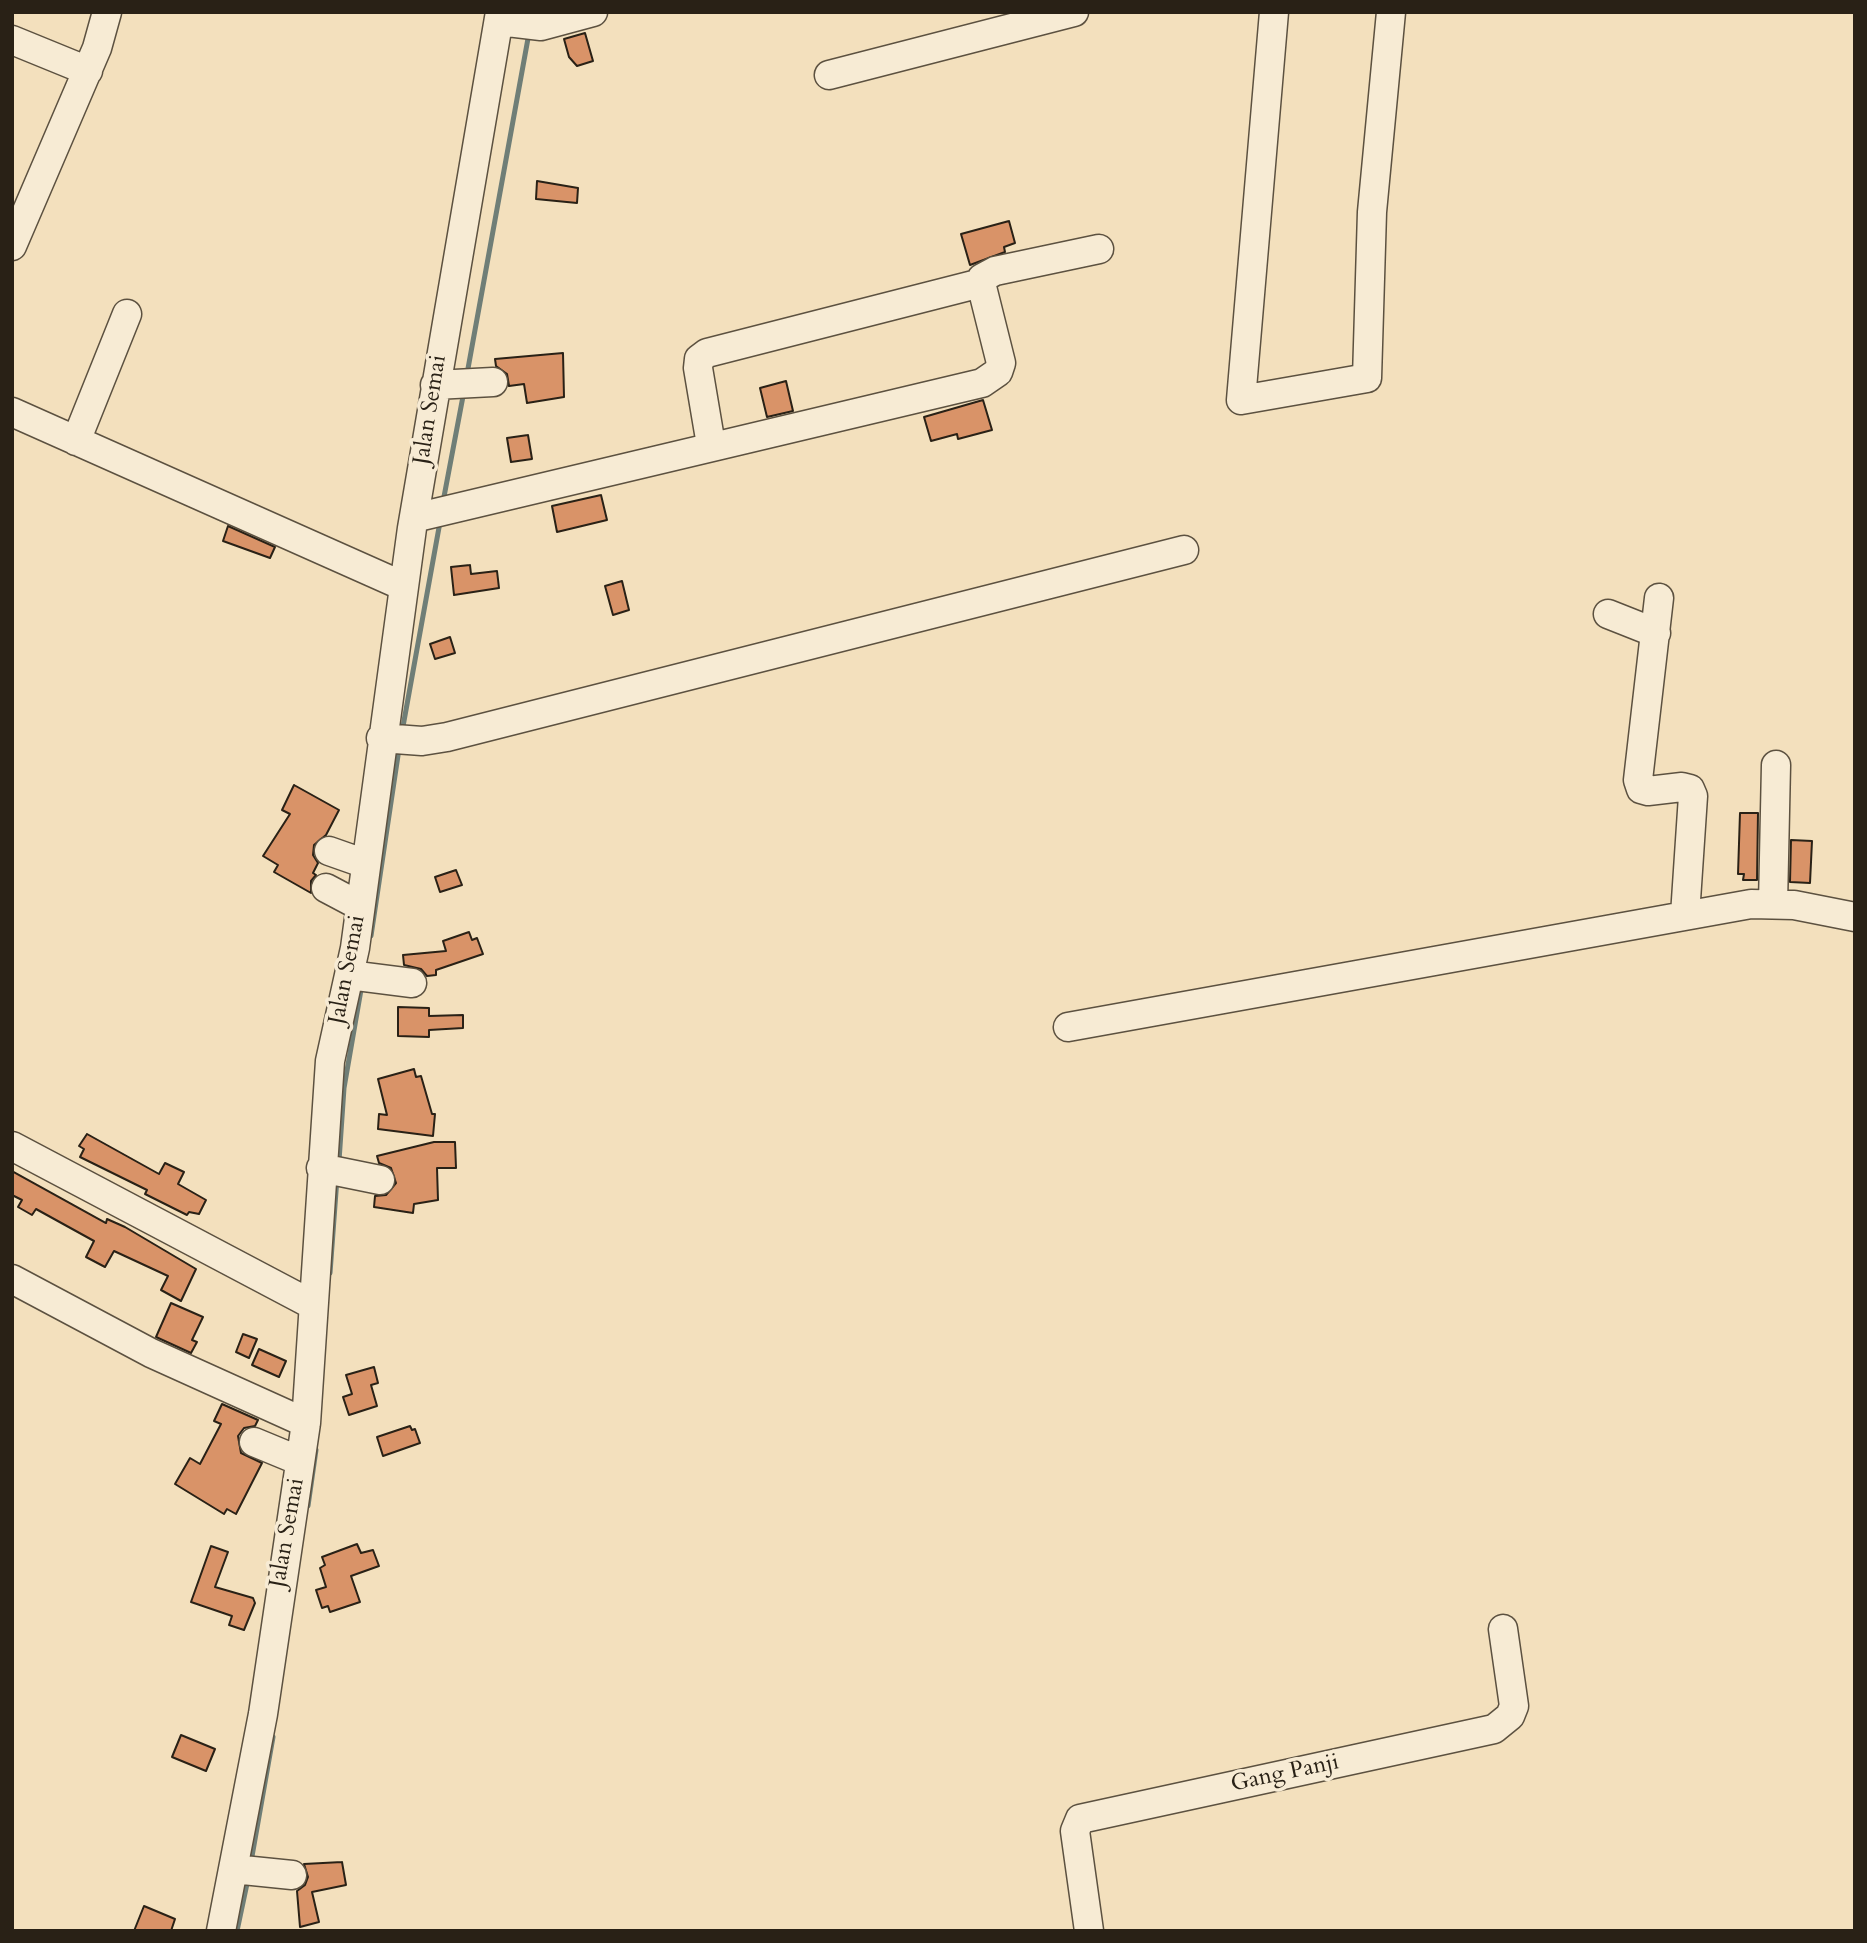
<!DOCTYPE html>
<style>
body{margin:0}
#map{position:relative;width:1867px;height:1943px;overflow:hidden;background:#f3e0bd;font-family:Cardo,serif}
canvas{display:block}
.frame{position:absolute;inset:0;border:14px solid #292116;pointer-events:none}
</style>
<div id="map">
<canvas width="1867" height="1943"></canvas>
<div class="frame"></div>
</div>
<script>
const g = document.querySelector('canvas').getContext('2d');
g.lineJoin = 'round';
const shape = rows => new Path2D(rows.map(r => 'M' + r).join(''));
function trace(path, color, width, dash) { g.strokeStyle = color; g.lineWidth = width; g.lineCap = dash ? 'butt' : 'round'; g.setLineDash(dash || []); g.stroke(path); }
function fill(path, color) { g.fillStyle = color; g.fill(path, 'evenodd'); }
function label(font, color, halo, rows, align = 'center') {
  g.font = font + ' Cardo,serif'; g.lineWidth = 7; g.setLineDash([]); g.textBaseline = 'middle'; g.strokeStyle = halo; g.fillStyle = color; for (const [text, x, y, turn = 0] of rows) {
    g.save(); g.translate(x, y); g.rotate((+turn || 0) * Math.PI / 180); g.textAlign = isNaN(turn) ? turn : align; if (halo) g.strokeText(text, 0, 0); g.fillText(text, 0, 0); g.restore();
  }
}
const stream = shape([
 [467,374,529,33],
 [443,502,464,391],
 [402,732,440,522],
 [371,936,399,749],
 [339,1161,344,1088,362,984],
 [330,1273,337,1178],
 [308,1506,316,1450],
 [251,1862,273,1737],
 [237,1931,248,1879]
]);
const building = shape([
 [585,33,593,61,577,66,569,57,564,39,585,33],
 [537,181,578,188,577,203,536,199,537,181],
 [1009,221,1015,243,1004,247,1005,252,970,265,961,234,1009,221],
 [563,353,564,397,527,403,524,384,509,386,507,374,496,366,495,359,563,353],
 [786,381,793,411,767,417,760,388,786,381],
 [983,400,992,430,958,439,957,434,931,441,924,417,983,400],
 [528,435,532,459,511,462,507,438,528,435],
 [601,495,607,520,557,532,552,506,601,495],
 [228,526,275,547,270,558,223,541,228,526],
 [470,565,471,574,497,571,499,588,454,595,451,567,470,565],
 [622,581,629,610,613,615,605,586,622,581],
 [450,637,455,653,435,659,430,644,450,637],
 [294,785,339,810,326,835,314,845,313,855,318,863,313,873,316,875,311,881,311,893,274,872,278,865,263,856,290,814,282,810,294,785],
 [1740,813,1758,813,1757,880,1743,880,1744,874,1738,874,1740,813],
 [1791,840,1812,841,1810,883,1790,882,1791,840],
 [456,870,462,885,440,892,435,877,456,870],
 [469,932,472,940,477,938,483,954,436,970,436,975,427,976,421,969,404,965,403,955,446,951,443,941,469,932],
 [398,1007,429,1008,429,1016,463,1015,463,1028,429,1030,429,1037,398,1036,398,1007],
 [414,1069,416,1077,421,1076,432,1114,435,1114,433,1136,378,1129,379,1114,387,1115,378,1079,414,1069],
 [87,1134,159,1174,165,1163,184,1172,178,1184,206,1200,199,1214,189,1212,187,1215,145,1194,147,1190,80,1157,84,1149,79,1146,87,1134],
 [434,1142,455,1142,456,1168,437,1168,438,1200,414,1204,413,1213,374,1207,375,1196,386,1195,396,1183,391,1168,379,1163,377,1156,434,1142],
 [12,1171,106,1223,107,1219,125,1227,196,1269,181,1301,161,1290,168,1276,114,1251,105,1267,86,1257,94,1241,36,1209,32,1215,18,1207,22,1200,12,1195,12,1171],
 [171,1303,203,1317,192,1340,197,1342,191,1353,156,1337,171,1303],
 [243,1334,257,1339,249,1358,236,1352,243,1334],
 [259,1349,286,1361,279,1377,252,1365,259,1349],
 [374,1367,378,1383,371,1385,377,1406,349,1415,343,1397,352,1394,346,1375,374,1367],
 [222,1404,258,1420,255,1426,244,1428,238,1436,241,1453,262,1463,236,1514,227,1509,224,1514,175,1484,190,1458,200,1464,221,1424,214,1421,222,1404],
 [410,1426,412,1430,415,1429,420,1443,383,1456,377,1437,410,1426],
 [357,1544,361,1553,373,1550,379,1566,351,1576,360,1602,330,1612,328,1606,322,1608,316,1590,326,1587,320,1568,325,1565,322,1557,357,1544],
 [211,1546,228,1552,215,1587,253,1598,255,1603,244,1630,229,1625,232,1616,191,1602,211,1546],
 [181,1735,215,1749,206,1771,172,1757,181,1735],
 [342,1862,346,1885,312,1892,319,1922,300,1927,297,1891,305,1885,308,1877,304,1864,342,1862],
 [144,1906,175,1919,171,1931,134,1931,144,1906]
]);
const minor = shape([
 [1274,12,1241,400,1367,378,1372,212,1391,12],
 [499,21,541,26,593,12],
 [12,40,88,71],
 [829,75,1074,12],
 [12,246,97,48,107,12],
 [435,385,493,382],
 [12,412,403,586],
 [76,441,127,314],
 [711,445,698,368,699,359,707,353,981,283],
 [414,518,982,383,998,372,1001,363,981,283,982,278,995,271,1099,249],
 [1659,598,1638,780,1641,789,1648,791,1682,787,1690,789,1693,796,1685,915],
 [1608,614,1656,633],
 [381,738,422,741,447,737,1184,550],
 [329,851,366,864],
 [326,888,360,906],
 [1773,904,1776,765],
 [349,975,412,983],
 [1068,1027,1751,904,1794,905,1855,917],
 [12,1146,313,1305],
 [321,1168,380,1180],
 [12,1279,151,1353,306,1423],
 [254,1442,300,1461],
 [233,1869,292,1875],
 [221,1931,263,1714,306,1423,330,1061,355,948,412,528,500,12],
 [1089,1931,1075,1831,1080,1819,1494,1729,1510,1716,1514,1706,1503,1629]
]);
const streetNames = [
 ["Jalan Semai",431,410,-81],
 ["Jalan Semai",348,970,-79],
 ["Jalan Semai",288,1533,-80],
 ["Gang Panji",1285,1774,-12]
];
trace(stream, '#6f7e77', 5);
fill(building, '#d99368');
trace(building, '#292116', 2);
trace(minor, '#5c5140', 31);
trace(minor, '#f7ebd4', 28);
label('23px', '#292116', '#f7ebd4', streetNames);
</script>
